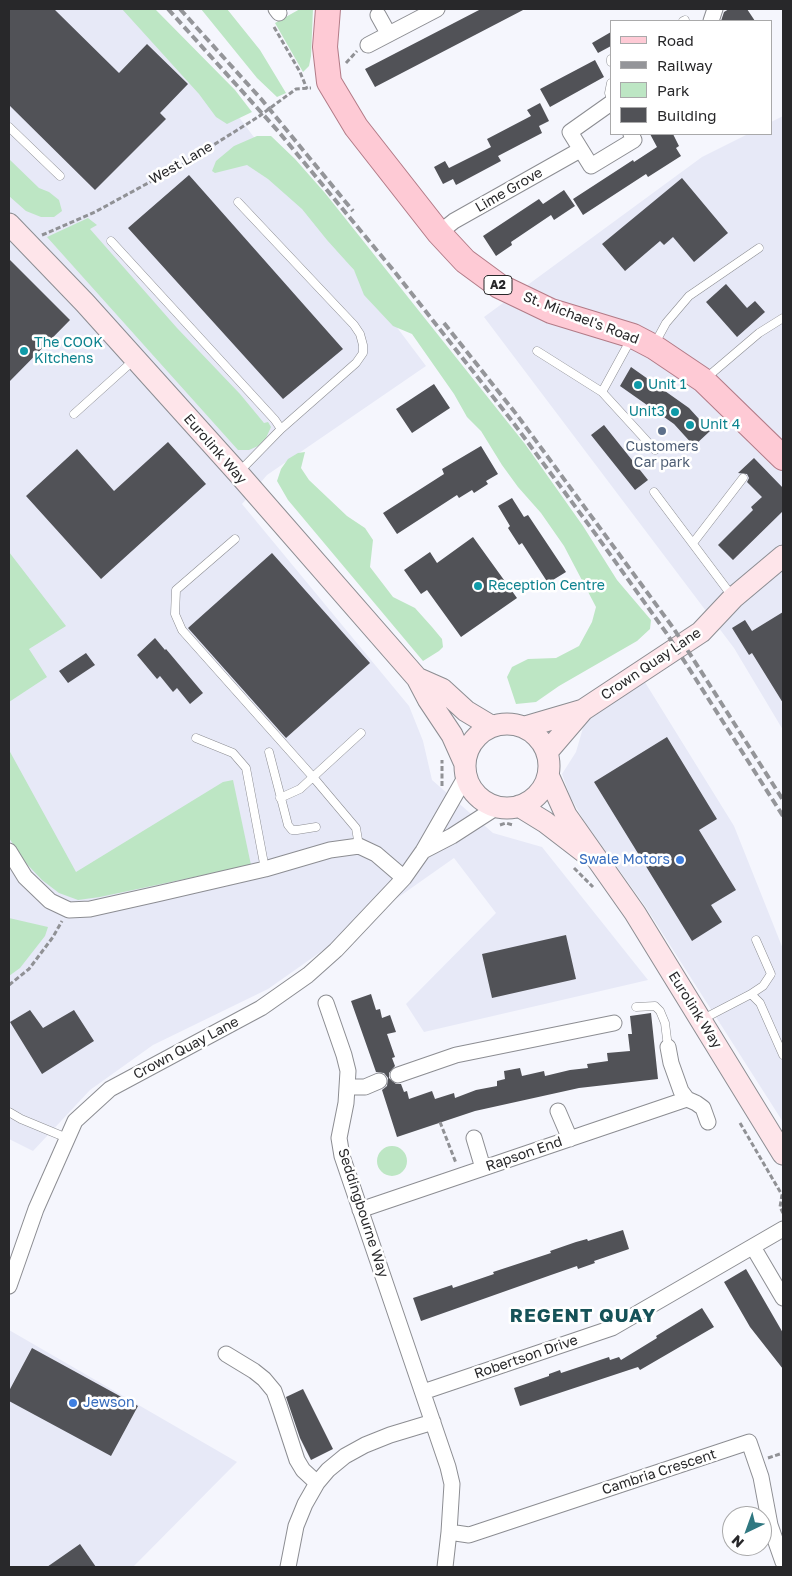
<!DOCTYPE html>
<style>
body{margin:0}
#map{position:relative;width:792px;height:1576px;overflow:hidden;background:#f5f6fd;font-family:"Golos Text",sans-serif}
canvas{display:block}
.frame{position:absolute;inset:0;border:10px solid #28282a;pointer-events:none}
.legend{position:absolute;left:610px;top:20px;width:162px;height:115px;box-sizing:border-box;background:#fff;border:1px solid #a9a9aa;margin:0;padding:6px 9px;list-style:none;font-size:15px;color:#28282a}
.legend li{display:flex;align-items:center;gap:10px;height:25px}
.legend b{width:25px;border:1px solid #a9a9aa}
.north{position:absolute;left:722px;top:1506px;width:50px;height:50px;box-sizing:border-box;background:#fff;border:1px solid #a9a9aa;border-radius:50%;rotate:222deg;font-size:14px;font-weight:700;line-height:20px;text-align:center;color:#28282a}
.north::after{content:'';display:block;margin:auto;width:18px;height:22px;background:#307881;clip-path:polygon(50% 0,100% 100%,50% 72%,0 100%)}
</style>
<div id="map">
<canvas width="792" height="1576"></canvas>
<div class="frame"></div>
<ul class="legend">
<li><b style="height:6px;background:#fecad5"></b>Road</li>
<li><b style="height:6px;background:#949599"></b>Railway</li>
<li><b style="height:14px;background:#bde6c4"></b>Park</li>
<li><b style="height:14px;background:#515257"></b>Building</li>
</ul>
<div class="north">N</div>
</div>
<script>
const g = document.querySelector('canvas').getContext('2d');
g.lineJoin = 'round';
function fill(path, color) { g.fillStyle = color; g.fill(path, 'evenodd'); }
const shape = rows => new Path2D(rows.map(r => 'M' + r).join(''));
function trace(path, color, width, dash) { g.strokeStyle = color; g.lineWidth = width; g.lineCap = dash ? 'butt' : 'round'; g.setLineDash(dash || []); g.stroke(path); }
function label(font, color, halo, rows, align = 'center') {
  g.font = font + ' "Golos Text",sans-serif'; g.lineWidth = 5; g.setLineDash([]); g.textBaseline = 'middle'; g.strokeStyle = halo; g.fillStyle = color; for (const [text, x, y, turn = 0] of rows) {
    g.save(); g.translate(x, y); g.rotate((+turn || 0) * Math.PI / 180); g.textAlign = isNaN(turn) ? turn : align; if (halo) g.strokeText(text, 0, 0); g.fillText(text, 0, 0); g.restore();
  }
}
const built = shape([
 [9,9,143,9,214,84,426,366,267,475,242,504,409,706,423,741,432,780,493,833,542,847,648,980,424,1032,406,1004,496,913,454,858,268,989,153,1045,90,1090,33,1151,9,1139],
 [783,116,783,730,734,648,484,317,702,157,748,134,771,134,771,122],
 [643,679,734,826,783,949,783,1122,645,906,584,821,570,796,562,774,576,752,585,721],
 [9,1330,237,1462,133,1567,9,1567]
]);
const green = shape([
 [122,9,155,9,235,90,252,112,227,124,216,117,199,94],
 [201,9,227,9,260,50,286,93,277,97,257,78],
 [300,9,313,9,311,56,309,66,303,72,275,23],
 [257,136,271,136,295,159,325,193,525,444,583,526,617,580,651,620,650,629,637,641,559,686,536,702,516,704,507,677,512,667,528,659,556,658,579,646,592,622,596,607,564,546,541,513,518,487,502,465,481,431,467,417,454,394,412,334,393,326,364,295,354,270,327,240,302,209,268,179,247,165,215,173,212,171,216,161,234,146],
 [9,159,39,188,49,192,59,200,62,211,54,217,41,217,26,211,9,196],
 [88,218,97,225,90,229,177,328,240,394,264,423,268,422,271,427,266,438,258,446,249,450,238,450,47,237],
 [305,452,301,468,309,480,347,516,365,528,373,540,370,567,393,597,415,608,432,627,442,639,443,647,439,651,423,661,288,500,277,481,281,469,288,459,298,453],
 [9,552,66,626,29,649,47,677,9,702],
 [9,750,76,872,223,782,233,780,251,865,100,897,78,900,59,893,42,880,25,862,9,838],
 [9,918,48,927,45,936,20,968,9,976],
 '377 1161a15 15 0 1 1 30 0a15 15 0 1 1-30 0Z'
]);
const building = shape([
 [9,9,54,9,119,73,147,44,188,84,160,113,166,119,95,190,9,105],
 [481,9,525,9,375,87,365,69],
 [729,9,747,9,755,21,721,21,724,12],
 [611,32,611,46,598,53,592,43],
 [595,60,604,77,550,107,540,89],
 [540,103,549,121,539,126,542,133,498,156,501,161,456,185,453,179,443,184,434,167,445,161,449,168,491,147,487,139,531,116,527,110],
 [650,134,673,134,679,146,676,148,681,156,648,177,646,174,583,215,573,199,633,160,634,162,657,147],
 [189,175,343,349,283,399,128,228],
 [682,178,728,233,694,262,673,237,664,245,660,241,625,271,602,244],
 [564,190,575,206,554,220,551,215,511,242,512,245,496,256,483,236,539,199,543,204],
 [9,259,70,320,9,382],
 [726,284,747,308,755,301,765,312,737,337,706,302],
 [631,367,689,408,710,431,694,446,674,424,620,386],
 [434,384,450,408,412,433,396,409],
 [604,425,648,480,635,490,591,435],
 [168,442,206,484,101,579,26,496,77,449,114,491],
 [481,446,498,474,486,481,488,484,474,493,472,490,459,498,457,495,397,534,383,513,444,474,442,469],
 [754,458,783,488,783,511,733,560,718,545,753,510,751,507,762,497,747,482,749,478,747,474,738,473],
 [512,498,524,517,528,515,566,572,548,583,522,543,519,545,508,528,510,526,498,506],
 [473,537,517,598,461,637,427,590,421,594,404,570,430,552,437,563],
 [272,553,370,663,286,738,188,628],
 [783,612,783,703,752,653,749,655,732,628,745,620,752,631],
 [155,638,165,650,166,649,203,693,190,704,177,688,173,692,160,676,157,679,137,655],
 [86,653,95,665,68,683,59,671],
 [667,737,717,819,699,830,736,890,711,905,722,922,692,941,594,782],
 [566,935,576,979,492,998,482,954],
 [371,994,376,1010,380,1009,382,1018,390,1015,396,1032,387,1034,395,1057,392,1058,395,1066,389,1073,389,1078,396,1084,401,1084,404,1092,407,1091,409,1099,432,1091,435,1099,454,1093,455,1098,476,1090,497,1086,497,1081,505,1079,504,1071,520,1068,522,1076,544,1071,545,1076,570,1070,588,1068,587,1064,608,1061,607,1053,630,1051,628,1034,632,1034,630,1016,651,1013,658,1079,579,1088,475,1111,397,1137,382,1090,387,1086,388,1078,384,1073,376,1072,351,1001],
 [30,1010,43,1028,74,1010,94,1041,42,1074,10,1022],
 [623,1230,629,1249,594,1261,595,1263,578,1269,577,1266,551,1275,421,1321,413,1298,452,1285,453,1288,494,1274,493,1272,551,1253,550,1251,576,1242,587,1239,588,1241],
 [746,1269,783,1333,783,1369,750,1327,724,1282],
 [702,1308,714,1327,640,1370,638,1367,520,1406,514,1388,549,1376,549,1374,560,1370,561,1373,609,1357,610,1360,619,1357,621,1360,657,1338,656,1336],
 [32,1348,138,1406,111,1456,9,1401,9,1391],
 [303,1389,333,1449,311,1460,300,1438,286,1397],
 [80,1544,96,1567,47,1567]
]);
const path = shape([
 [274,27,300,72,307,89],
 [346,63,357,51],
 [42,235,95,212,183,164,258,117,296,89,311,88],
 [442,786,442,760],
 [500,825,506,823,513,825],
 [574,868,593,887],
 [9,985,29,969,53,937,62,921],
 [440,1122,456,1163],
 [740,1123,782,1195,780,1207,783,1213],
 [768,1458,783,1453]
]);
const lane = shape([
 [683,21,685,20],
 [611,59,611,62],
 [611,83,609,93,611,100],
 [9,127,60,176],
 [238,202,354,325,360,334,363,345,363,353,356,363,281,429,239,472],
 [111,241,275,420,281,429],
 [631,339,602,392,655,450],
 [654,345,666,323,689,296,759,248],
 [537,351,602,392],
 [705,379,759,333,783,318],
 [74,414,134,360],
 [654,492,732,596],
 [235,539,176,590,175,614,182,630,313,777,300,789,280,798],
 [693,543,743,478],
 [196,738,233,753,246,768,265,869],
 [269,752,288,825,292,830,297,830,316,827],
 [359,846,356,828,313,777,361,733],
 [751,994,763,986,771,974,756,940],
 [636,1007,655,1006,660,1011,665,1023,668,1047],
 [701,1020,751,994,760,1003,783,1055],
 [9,1112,21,1119,67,1138]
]);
const street = shape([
 [276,9,279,13],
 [378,15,388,33],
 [711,21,715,9],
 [368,45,437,9],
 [611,103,570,132,591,166,634,140,631,134],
 [439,233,454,221,580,150],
 [425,850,452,836,497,807],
 [9,851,25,877,50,901,69,910,90,909,157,894,265,869,330,850,359,846,376,854,404,878],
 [326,1003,344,1055,348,1071,346,1103,339,1138,342,1156,448,1467,452,1484,449,1532],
 [668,1047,671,1063,681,1091,687,1099,696,1103,703,1108,708,1122],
 [398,1075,456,1055,614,1023],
 [347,1087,365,1087,379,1081],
 [558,1111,570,1139],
 [474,1138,483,1168],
 [360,1210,687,1099],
 [753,1247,783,1298],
 [9,1286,36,1209,75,1121,110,1089,261,1008,308,975,336,950,404,878,423,851,466,776],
 [226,1354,254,1371,264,1379,274,1391,279,1405,297,1460,303,1470,317,1483],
 [423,1392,612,1328,783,1229],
 [288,1567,296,1526,305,1504,317,1483,328,1470,345,1456,365,1445,390,1435,433,1422],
 [445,1567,449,1532,469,1535,749,1442,761,1477,770,1525,783,1562]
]);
const secondary = shape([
 [9,224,85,303,238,473,417,678,428,699,452,735,465,764],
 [417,678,442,689,466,711,491,726],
 '465 766a42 42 0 1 1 84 0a42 42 0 1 1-84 0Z',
 [525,727,583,710],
 [547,752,583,710,701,632,733,598,783,556],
 [548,775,566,815,635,913,783,1154],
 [519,806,545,822,584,852]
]);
const primary = shape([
 [328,9,325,47,329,82,356,127,439,233,465,261,499,286,551,311,633,336,654,347,703,380,783,458]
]);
const rail = shape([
 [168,9,278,131,394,271,512,421,597,536,667,634,783,816],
 [180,9,262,100,353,211],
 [444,323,517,415,674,629,783,800]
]);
const markers = [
 [24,351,5,"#0f9aa8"],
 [638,385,5,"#0f9aa8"],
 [675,412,5,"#0f9aa8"],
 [690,425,5,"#0f9aa8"],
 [662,431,5,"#5c6f8a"],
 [478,586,5,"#0f9aa8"],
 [680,860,5,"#3f7fe0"],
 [73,1403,5,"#3f7fe0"]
];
const shields = [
 [498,285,28]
];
const shieldNames = [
 ["A2",498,285]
];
const streetNames = [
 ["West Lane",181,163,-30],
 ["Lime Grove",509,190,-30],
 ["St. Michael's Road",581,318,21],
 ["Eurolink Way",215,449,49],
 ["Crown Quay Lane",651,664,-34],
 ["Eurolink Way",695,1010,58],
 ["Crown Quay Lane",186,1048,-28],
 ["Rapson End",524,1154,-19],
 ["Seddingbourne Way",363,1213,72],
 ["Robertson Drive",526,1357,-19],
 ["Cambria Crescent",659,1472,-18]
];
const cultureNames = [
 ["The COOK",34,343],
 ["Kitchens",34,359],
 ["Unit 1",648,385],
 ["Unit3",665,412,"right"],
 ["Unit 4",700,425],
 ["Reception Centre",488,586]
];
const serviceNames = [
 ["Customers",662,447],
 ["Car park",662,463]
];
const shopNames = [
 ["Swale Motors",670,860],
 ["Jewson",83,1403,"left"]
];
const districtNames = [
 ["REGENT QUAY",583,1316]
];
fill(built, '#e7e9f7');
fill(green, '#bde6c4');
fill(building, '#515257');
trace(lane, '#8c8d92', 9);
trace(street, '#8c8d92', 17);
trace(secondary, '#8c8d92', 23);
trace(primary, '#b27b87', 26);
trace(path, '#909195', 3, [5, 2.5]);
trace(lane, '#fff', 8);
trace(street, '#fff', 15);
trace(secondary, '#fee5ea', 21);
trace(primary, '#fecad5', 24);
trace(rail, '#949599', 4, [8, 4]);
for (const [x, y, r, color] of markers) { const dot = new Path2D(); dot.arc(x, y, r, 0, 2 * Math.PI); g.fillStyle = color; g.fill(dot); trace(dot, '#fff', 2); }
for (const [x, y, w] of shields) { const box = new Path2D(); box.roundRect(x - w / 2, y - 9.5, w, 19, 4); g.fillStyle = '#fff'; g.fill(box); trace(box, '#28282a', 1); }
label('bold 12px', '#28282a', null, shieldNames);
label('14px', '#28282a', '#fff', streetNames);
label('14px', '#0d838f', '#fff', cultureNames, 'left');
label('14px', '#4e5e75', '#fff', serviceNames);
label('14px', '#366cbe', '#fff', shopNames, 'right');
g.letterSpacing = '1px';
label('bold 19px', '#165258', '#fff', districtNames);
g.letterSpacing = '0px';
</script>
